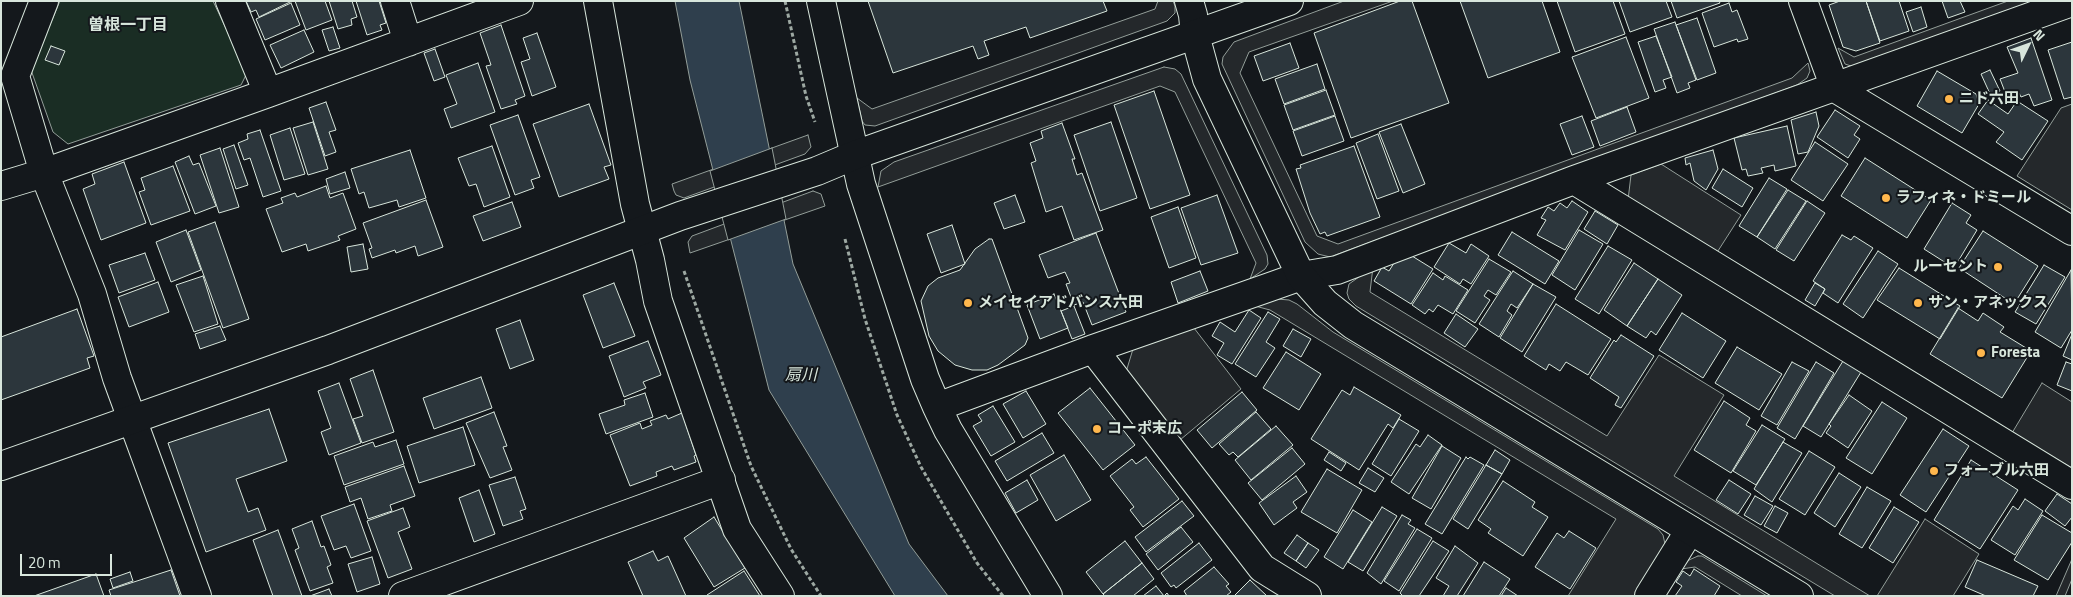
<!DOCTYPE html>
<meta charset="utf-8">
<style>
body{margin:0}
#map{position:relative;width:2073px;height:597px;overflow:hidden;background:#14181c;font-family:"Titillium Web",sans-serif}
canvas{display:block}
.frame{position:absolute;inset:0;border:2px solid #d8e6dc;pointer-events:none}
.north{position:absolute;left:2003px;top:20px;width:50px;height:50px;-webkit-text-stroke:4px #14181c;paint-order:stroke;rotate:48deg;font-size:14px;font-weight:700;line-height:20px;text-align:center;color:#d8e6dc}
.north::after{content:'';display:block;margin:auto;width:18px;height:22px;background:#d8e6dc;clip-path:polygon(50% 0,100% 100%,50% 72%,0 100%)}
.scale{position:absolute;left:20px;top:554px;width:92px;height:22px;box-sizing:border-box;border:2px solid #d8e6dc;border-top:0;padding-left:6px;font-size:15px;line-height:18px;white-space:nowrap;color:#d8e6dc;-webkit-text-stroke:4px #14181c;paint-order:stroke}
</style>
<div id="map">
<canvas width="2073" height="597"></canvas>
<div class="frame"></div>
<div class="north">N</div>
<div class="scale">20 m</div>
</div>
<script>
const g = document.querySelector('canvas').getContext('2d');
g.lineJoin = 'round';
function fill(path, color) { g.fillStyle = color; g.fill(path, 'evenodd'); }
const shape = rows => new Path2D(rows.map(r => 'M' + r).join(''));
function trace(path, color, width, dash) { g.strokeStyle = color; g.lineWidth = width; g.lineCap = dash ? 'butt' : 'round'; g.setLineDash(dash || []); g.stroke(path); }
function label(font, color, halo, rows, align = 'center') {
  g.font = font + ' "Titillium Web","Noto Sans JP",sans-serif'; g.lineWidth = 4; g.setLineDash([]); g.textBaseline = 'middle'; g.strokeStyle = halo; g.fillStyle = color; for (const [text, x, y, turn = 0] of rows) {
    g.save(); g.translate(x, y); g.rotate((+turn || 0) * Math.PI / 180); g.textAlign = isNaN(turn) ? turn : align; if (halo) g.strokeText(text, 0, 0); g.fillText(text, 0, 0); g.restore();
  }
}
const green = shape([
 [60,1,213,1,247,73,241,85,68,144,53,132,31,70,60,1]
]);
const parking = shape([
 [1158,1,1173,1,1175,6,1175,13,1167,21,875,126,865,125,862,121,857,98,872,109,1155,9,1158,1],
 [1344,1,1393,1,1249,52,1240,73,1317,236,1338,244,1792,78,1808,63,1810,71,1807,78,1797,85,1330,257,1318,254,1305,242,1222,64,1223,57,1234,42,1344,1],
 [2008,1,2034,1,1854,67,1845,64,1838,48,1854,57,2008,1],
 [1164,67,1175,69,1181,74,1267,255,1268,264,1265,269,1250,279,1256,263,1175,92,1160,86,878,187,881,171,894,162,1164,67],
 [2072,104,2072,210,2017,176,2061,108,2072,104],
 [808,135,811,147,805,154,684,198,676,195,674,191,672,184,808,135],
 [1661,164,1741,215,1716,254,1628,200,1631,175,1661,164],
 [813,191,821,194,825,206,690,253,688,242,692,236,813,191],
 [1373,267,1370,292,1607,436,1659,355,1724,395,1674,476,1870,596,1835,596,1356,306,1349,299,1347,293,1349,284,1373,267],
 [1277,299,1289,300,1297,304,1333,332,1658,529,1663,535,1665,544,1634,596,1568,596,1616,519,1270,310,1255,306,1277,299],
 [1194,328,1241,389,1180,440,1126,372,1133,349,1194,328],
 [2042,383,2072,402,2072,468,2012,433,2042,383],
 [1925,519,1979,554,1953,596,1877,596,1925,519],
 [1698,556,1702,556,1767,596,1742,596,1695,567,1681,569,1689,560,1698,556],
 [2072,559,2072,579,2065,596,2056,596,2072,559]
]);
const water = shape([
 [675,1,739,1,793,264,909,544,948,596,895,596,769,390,690,80,675,1]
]);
const pier = shape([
 [772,148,786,219,728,240,710,171,772,148]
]);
const building = shape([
 [246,1,289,1,290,2,259,17,256,10,251,12,246,1],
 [295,1,325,1,332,20,306,30,295,1],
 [329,1,352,1,357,17,351,19,352,25,338,29,329,1],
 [356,1,379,1,386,23,380,25,382,30,367,35,356,1],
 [868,1,1103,1,1107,11,1030,38,1026,27,984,41,989,55,978,59,973,46,893,73,868,1],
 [1400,1,1412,1,1449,103,1351,138,1314,33,1400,1],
 [1460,1,1542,1,1560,52,1488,78,1460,1],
 [1557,1,1613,1,1625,34,1575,52,1557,1],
 [1619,1,1666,1,1672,17,1630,32,1619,1],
 [1671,1,1719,1,1720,3,1677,18,1671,1],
 [1840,1,1866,1,1880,43,1856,51,1843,47,1829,5,1840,1],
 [1866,1,1899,1,1909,31,1880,41,1866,1],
 [1942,1,1960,1,1965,12,1948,18,1942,1],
 [291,3,300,25,265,40,256,19,291,3],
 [1729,3,1732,12,1737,10,1748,39,1738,42,1737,39,1714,47,1702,13,1729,3],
 [1921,7,1927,27,1913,32,1906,12,1921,7],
 [1697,18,1716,73,1697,80,1676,25,1697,18],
 [1675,22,1696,80,1688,83,1690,88,1677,93,1654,29,1675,22],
 [501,25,525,96,515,100,517,104,501,109,486,66,491,65,480,33,501,25],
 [333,27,340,48,329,51,322,30,333,27],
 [304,30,314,52,281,68,270,45,304,30],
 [537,33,556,87,532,96,521,62,530,59,523,38,537,33],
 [1656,36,1672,77,1663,80,1666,88,1655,92,1638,42,1656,36],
 [1626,37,1649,98,1596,118,1572,57,1626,37],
 [2031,38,2052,100,2034,106,2029,94,2021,97,2019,93,2007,97,2000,79,2018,73,2007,47,2031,38],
 [2072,42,2072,97,2064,99,2048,50,2072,42],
 [1290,43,1299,68,1263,81,1254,56,1290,43],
 [51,46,65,51,59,65,45,60,51,46],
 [435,49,445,77,434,81,424,53,435,49],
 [478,63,495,112,451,128,444,109,457,104,446,75,478,63],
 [1317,64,1325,89,1284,104,1275,79,1317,64],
 [1990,70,2000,91,1991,96,1981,74,1990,70],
 [1937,71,1976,94,1979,104,1962,133,1917,106,1937,71],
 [1326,90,1335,115,1293,130,1284,105,1326,90],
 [1154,91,1190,195,1150,209,1114,105,1154,91],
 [1988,100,2008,114,2017,101,2048,121,2022,160,1996,142,2004,132,1978,114,1988,100],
 [326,102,336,130,329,132,336,152,325,156,309,108,326,102],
 [589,104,611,165,604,167,609,179,559,197,533,124,589,104],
 [1627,107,1636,132,1600,146,1591,121,1627,107],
 [1835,110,1860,126,1854,135,1860,139,1848,158,1817,137,1835,110],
 [1816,112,1819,126,1808,152,1798,154,1791,120,1816,112],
 [518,115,540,177,531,180,534,188,515,195,490,125,518,115],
 [1335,116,1344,141,1302,156,1293,131,1335,116],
 [1582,116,1594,147,1572,155,1560,124,1582,116],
 [313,122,328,169,308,175,293,128,313,122],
 [1111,122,1137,198,1100,211,1074,135,1111,122],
 [1062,123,1075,159,1072,159,1077,175,1082,173,1103,230,1074,240,1062,206,1046,212,1031,163,1036,161,1030,143,1043,138,1041,131,1062,123],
 [1401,124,1425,184,1403,193,1379,132,1401,124],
 [1787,126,1796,166,1775,171,1774,165,1761,168,1763,173,1748,176,1746,169,1742,170,1734,138,1787,126],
 [290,128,305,174,284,180,270,135,290,128],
 [260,130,281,191,263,197,250,158,244,160,238,143,248,139,247,134,260,130],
 [1378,134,1399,191,1377,199,1356,143,1378,134],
 [1815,142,1848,164,1823,201,1791,180,1815,142],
 [234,145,248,185,236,189,223,149,234,145],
 [492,146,510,197,484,207,476,184,469,186,458,158,492,146],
 [1354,146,1380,217,1327,236,1325,232,1320,234,1310,213,1296,169,1301,168,1300,165,1354,146],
 [220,148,239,207,219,213,200,155,220,148],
 [410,150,426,198,399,207,397,200,369,208,364,192,359,194,351,169,410,150],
 [1713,150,1718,169,1706,190,1694,181,1690,163,1686,165,1685,158,1713,150],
 [189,156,193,165,199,163,216,206,195,214,175,162,189,156],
 [1865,158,1931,200,1907,238,1841,196,1865,158],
 [124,162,146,223,101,240,83,189,95,184,92,174,124,162],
 [173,166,190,211,151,225,139,192,145,190,141,178,173,166],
 [1723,169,1753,188,1742,207,1712,188,1723,169],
 [345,172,350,188,330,194,326,179,345,172],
 [1769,178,1787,189,1757,237,1739,226,1769,178],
 [326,186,330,198,343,193,356,229,338,236,340,240,308,251,306,244,282,252,266,209,283,203,281,198,295,193,297,197,326,186],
 [1788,190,1806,201,1775,249,1757,237,1788,190],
 [1015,195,1025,222,1004,229,994,203,1015,195],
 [1217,195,1238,253,1201,265,1181,208,1217,195],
 [426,200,443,247,418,256,415,246,396,253,395,250,372,258,369,249,372,248,363,223,426,200],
 [1572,201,1588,212,1565,250,1537,235,1546,220,1541,218,1548,207,1554,211,1560,203,1567,208,1572,201],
 [1807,201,1825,213,1794,261,1776,250,1807,201],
 [512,202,521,227,483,241,473,216,512,202],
 [1952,203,1971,215,1966,223,1977,230,1954,268,1924,249,1952,203],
 [1178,207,1196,258,1169,268,1151,217,1178,207],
 [1595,211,1618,225,1607,244,1584,229,1595,211],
 [215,222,249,319,223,328,188,232,215,222],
 [952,225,965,264,941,273,927,234,952,225],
 [186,230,201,270,171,282,156,242,186,230],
 [1579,230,1603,244,1575,290,1552,275,1579,230],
 [1983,231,2038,266,2014,304,1959,268,1983,231],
 [1512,232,1559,261,1545,284,1498,255,1512,232],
 [1096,233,1126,312,1092,325,1083,302,1074,305,1066,284,1070,283,1065,272,1048,278,1039,255,1096,233],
 [1842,235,1851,240,1854,236,1873,248,1838,303,1823,293,1825,289,1813,281,1842,235],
 [989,239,992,239,1028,338,1025,345,998,365,987,370,972,370,955,365,938,351,929,336,921,301,928,286,938,278,960,270,975,249,989,239],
 [1449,243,1466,253,1471,244,1489,256,1471,284,1463,279,1460,284,1434,267,1449,243],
 [363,244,368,269,351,272,347,247,363,244],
 [1608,246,1632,260,1599,314,1575,299,1608,246],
 [1878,251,1898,264,1863,318,1843,304,1878,251],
 [145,253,155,280,119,293,109,265,145,253],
 [1412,256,1433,269,1411,304,1374,281,1382,267,1389,271,1394,263,1412,256],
 [1489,259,1511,272,1496,295,1488,290,1484,296,1490,300,1475,323,1456,311,1489,259],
 [1634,263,1658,279,1627,326,1604,310,1634,263],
 [2044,265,2065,277,2036,324,2015,312,2044,265],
 [1899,268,1960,306,1940,339,1877,300,1899,268],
 [2071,270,2072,330,2061,348,2035,332,2071,270],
 [1200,271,1208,291,1178,303,1171,282,1200,271],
 [1513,271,1533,284,1517,308,1511,304,1507,311,1512,315,1499,337,1479,324,1513,271],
 [1433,273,1443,280,1445,276,1468,290,1453,314,1438,305,1433,312,1429,309,1425,314,1412,305,1433,273],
 [203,276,218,324,194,332,176,285,203,276],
 [1658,279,1682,295,1656,335,1651,331,1646,338,1627,326,1658,279],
 [158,282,169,312,129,327,118,297,158,282],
 [614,283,635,336,603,348,583,295,614,283],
 [1815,283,1825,289,1815,306,1805,300,1815,283],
 [1533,284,1556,297,1522,352,1500,338,1533,284],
 [1054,294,1068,328,1040,339,1027,305,1054,294],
 [1556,304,1611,339,1588,375,1566,362,1560,371,1549,364,1546,370,1524,356,1556,304],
 [1074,306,1085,334,1072,339,1061,311,1074,306],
 [1958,308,1978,321,1983,313,2004,327,2000,332,2031,351,2002,398,1930,354,1958,308],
 [77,309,94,356,87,358,90,368,1,400,1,337,77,309],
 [1249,310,1261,318,1232,364,1217,355,1224,343,1212,336,1220,322,1235,332,1249,310],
 [1268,312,1280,319,1266,342,1275,348,1256,377,1235,364,1268,312],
 [1682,313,1726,341,1703,378,1659,350,1682,313],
 [1456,314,1478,329,1465,347,1444,333,1456,314],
 [520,320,534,360,510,369,496,329,520,320],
 [220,326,226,340,200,349,195,334,220,326],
 [1293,329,1311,339,1301,357,1283,346,1293,329],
 [2072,334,2072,360,2063,356,2072,334],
 [1621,335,1654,356,1621,408,1615,405,1619,397,1590,378,1614,340,1616,342,1621,335],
 [648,341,661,375,643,382,646,388,624,397,609,356,648,341],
 [1737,347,1782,374,1759,410,1715,383,1737,347],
 [1286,352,1321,374,1299,410,1263,388,1286,352],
 [1843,361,1861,372,1821,437,1803,426,1843,361],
 [1792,362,1809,371,1777,425,1761,416,1792,362],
 [1816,362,1834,373,1795,439,1777,428,1816,362],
 [2066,362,2072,364,2072,391,2057,385,2066,362],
 [373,370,394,432,362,443,353,419,363,416,350,379,373,370],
 [481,377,492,408,434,429,423,398,481,377],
 [339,383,361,443,329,455,321,432,331,428,318,391,339,383],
 [1354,387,1401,415,1393,428,1388,424,1359,470,1311,439,1342,390,1350,395,1354,387],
 [1090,388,1135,445,1103,470,1058,413,1090,388],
 [1026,391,1046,424,1023,438,1003,404,1026,391],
 [1242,392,1257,410,1212,448,1197,430,1242,392],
 [645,393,653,417,606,434,599,414,625,405,624,400,645,393],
 [1849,395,1872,411,1848,448,1826,433,1831,426,1829,424,1849,395],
 [1724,401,1750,418,1746,425,1756,431,1731,473,1694,450,1724,401],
 [1882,402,1907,418,1872,474,1846,458,1882,402],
 [993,406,1015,442,991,456,973,426,982,421,978,415,993,406],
 [269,409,287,461,236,479,248,512,258,508,266,530,206,552,168,443,269,409],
 [494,412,507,446,503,447,512,470,490,478,466,423,494,412],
 [1256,412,1271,429,1238,457,1233,452,1229,455,1219,444,1256,412],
 [682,413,696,455,694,456,696,462,674,470,672,466,656,472,657,476,630,486,610,435,640,423,642,429,652,425,650,421,666,415,668,419,682,413],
 [1399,419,1419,431,1391,476,1372,464,1399,419],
 [1762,425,1785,439,1756,485,1733,471,1762,425],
 [1276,426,1293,445,1251,480,1235,460,1276,426],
 [463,427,475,465,419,483,407,446,463,427],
 [1943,429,1969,446,1926,512,1900,495,1943,429],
 [1042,433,1054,453,1007,481,995,461,1042,433],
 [1428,435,1442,445,1409,494,1391,482,1416,444,1420,447,1428,435],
 [396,440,404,464,344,485,334,456,373,442,375,447,396,440],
 [1783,442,1802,453,1772,502,1754,489,1783,442],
 [1442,446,1461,458,1431,509,1412,498,1442,446],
 [1292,448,1305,464,1262,500,1248,483,1292,448],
 [1495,450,1510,460,1502,474,1486,465,1495,450],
 [1809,451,1835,467,1805,515,1779,499,1809,451],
 [1329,452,1346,463,1341,471,1324,460,1329,452],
 [1064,455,1091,500,1056,521,1030,475,1064,455],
 [1146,457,1179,499,1143,527,1130,510,1134,507,1110,476,1132,459,1136,464,1146,457],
 [1466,457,1468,459,1470,457,1484,465,1442,534,1425,524,1466,457],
 [1971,460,2018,490,1980,549,1934,520,1971,460],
 [1486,465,1502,474,1468,529,1453,519,1486,465],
 [404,466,415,496,390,505,392,511,368,519,361,498,350,502,345,487,404,466],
 [1368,468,1384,478,1375,492,1359,483,1368,468],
 [1327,469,1362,490,1337,533,1301,512,1327,469],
 [1839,473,1861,487,1835,527,1814,513,1839,473],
 [1296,476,1307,492,1293,502,1297,508,1274,525,1259,503,1296,476],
 [515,477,526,509,520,511,523,519,503,526,489,485,515,477],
 [1027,480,1038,500,1016,513,1005,493,1027,480],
 [1729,480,1751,494,1738,514,1716,500,1729,480],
 [1503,481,1535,502,1532,507,1548,517,1523,556,1488,533,1491,529,1478,520,1503,481],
 [1867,487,1891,501,1862,548,1839,534,1867,487],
 [479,490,495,534,474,542,459,498,479,490],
 [2057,494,2072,504,2072,517,2065,526,2045,511,2057,494],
 [1755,496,1773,506,1761,525,1744,515,1755,496],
 [2025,499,2043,511,2015,555,1991,540,2013,506,2018,510,2025,499],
 [1182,501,1194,516,1146,552,1135,537,1182,501],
 [354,504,371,551,351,558,346,546,334,550,321,516,354,504],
 [1775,506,1788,513,1777,533,1764,526,1775,506],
 [1382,507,1397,516,1363,571,1348,562,1382,507],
 [1894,507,1919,522,1893,563,1869,548,1894,507],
 [403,508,410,527,398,532,412,569,388,578,367,521,403,508],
 [1353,510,1372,522,1343,569,1324,557,1353,510],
 [1402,515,1411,520,1408,524,1415,528,1381,584,1367,573,1402,515],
 [2042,515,2072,533,2072,542,2048,580,2014,560,2042,515],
 [714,517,745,568,714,587,684,538,714,517],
 [312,521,321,547,324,546,331,565,327,567,333,583,310,591,295,550,299,548,292,529,312,521],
 [1181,527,1193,542,1158,570,1146,554,1181,527],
 [1417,529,1432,538,1399,591,1384,581,1417,529],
 [278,530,302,596,273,596,253,540,278,530],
 [1569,531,1596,548,1570,589,1535,567,1557,533,1564,538,1569,531],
 [1297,535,1308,543,1296,561,1284,553,1297,535],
 [1125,541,1142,563,1103,594,1086,572,1125,541],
 [1433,541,1449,551,1419,596,1403,596,1400,593,1433,541],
 [1199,543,1212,560,1176,588,1174,585,1171,587,1161,573,1199,543],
 [1308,543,1319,550,1306,568,1296,561,1308,543],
 [1455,546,1478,563,1457,596,1443,596,1449,586,1436,578,1455,546],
 [653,551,658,561,668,556,686,596,643,596,628,562,653,551],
 [372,557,380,584,357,592,348,564,372,557],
 [1977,560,2038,586,2033,596,1986,596,1965,587,1977,560],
 [1484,562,1510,579,1499,596,1463,596,1484,562],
 [1142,563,1154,579,1133,596,1105,596,1103,594,1142,563],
 [1214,567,1229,584,1226,586,1231,592,1226,596,1187,596,1184,591,1214,567],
 [1694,569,1720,586,1714,596,1675,596,1682,586,1676,582,1683,571,1690,576,1694,569],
 [171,570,180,596,111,596,109,590,171,570],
 [744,571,760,596,707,596,707,595,744,571],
 [130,572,133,581,113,588,110,579,130,572],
 [96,574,104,596,34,596,96,574],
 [1250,580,1267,596,1234,596,1250,580],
 [1156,586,1164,596,1167,593,1169,596,1143,596,1156,586],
 [1506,588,1518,596,1501,596,1506,588],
 [329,589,332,596,310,596,329,589]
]);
const path = shape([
 [785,1,806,96,815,122],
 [845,239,865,319,897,415,921,467,977,563,1003,596],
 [684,271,751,466,791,549,821,596]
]);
const street = shape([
 [44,1,15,76,44,173,92,294,117,378,197,596],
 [230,1,268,93],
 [395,1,408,42],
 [598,1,635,204,650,260,658,301,737,529,780,596],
 [821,1,861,184,925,379,937,407],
 [1189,1,1193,15,1195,35],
 [1803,1,1835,88,2072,231],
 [1574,180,2072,485],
 [1,186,44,173,268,93,519,1],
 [1093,349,1262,568,1307,596],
 [403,596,721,480],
 [1048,596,948,430,937,407,1093,349,1270,287,1301,276,1337,270,1574,180,2072,2],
 [1649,596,1690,530]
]);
const secondary = shape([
 [1195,35,1207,79,1301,276,1325,303,1353,325,1799,596],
 [1,466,328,350,680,216,817,171,855,155,1289,1]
]);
const markers = [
 [1949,99,5,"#ffb74d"],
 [1886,198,5,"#ffb74d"],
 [1998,267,5,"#ffb74d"],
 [968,303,5,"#ffb74d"],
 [1918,303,5,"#ffb74d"],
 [1981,353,5,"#ffb74d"],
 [1097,429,5,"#ffb74d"],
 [1934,471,5,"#ffb74d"]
];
const poiNames = [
 ["ニド六田",1959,99],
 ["ラフィネ・ドミール",1896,198],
 ["ルーセント",1988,267,"right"],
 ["メイセイアドバンス六田",978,303],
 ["サン・アネックス",1928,303],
 ["Foresta",1991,353],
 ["コーポ末広",1107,429],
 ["フォーブル六田",1944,471]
];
const neighbourhoodNames = [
 ["曽根一丁目",128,26]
];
const waterNames = [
 ["扇川",801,376]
];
fill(green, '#1a2d24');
trace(green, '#939e99', 1);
fill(parking, '#24282b');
trace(parking, '#939e99', 1);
fill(water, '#2f3f4d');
trace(water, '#939e99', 1);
fill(pier, '#14181c');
trace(pier, '#939e99', 1);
fill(building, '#2c363c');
trace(building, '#d8e6dc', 1);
trace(street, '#d8e6dc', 30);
trace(secondary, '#d8e6dc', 30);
trace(path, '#9da8a2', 3, [4, 2.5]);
trace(street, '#14181c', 28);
trace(secondary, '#14181c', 28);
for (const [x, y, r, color] of markers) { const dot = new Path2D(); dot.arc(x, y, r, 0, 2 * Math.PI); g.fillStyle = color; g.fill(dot); trace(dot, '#14181c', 2); }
label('bold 15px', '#d8e6dc', '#14181c', poiNames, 'left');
label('bold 16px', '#d8e6dc', '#14181c', neighbourhoodNames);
label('italic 16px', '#d8e6dc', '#14181c', waterNames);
</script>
